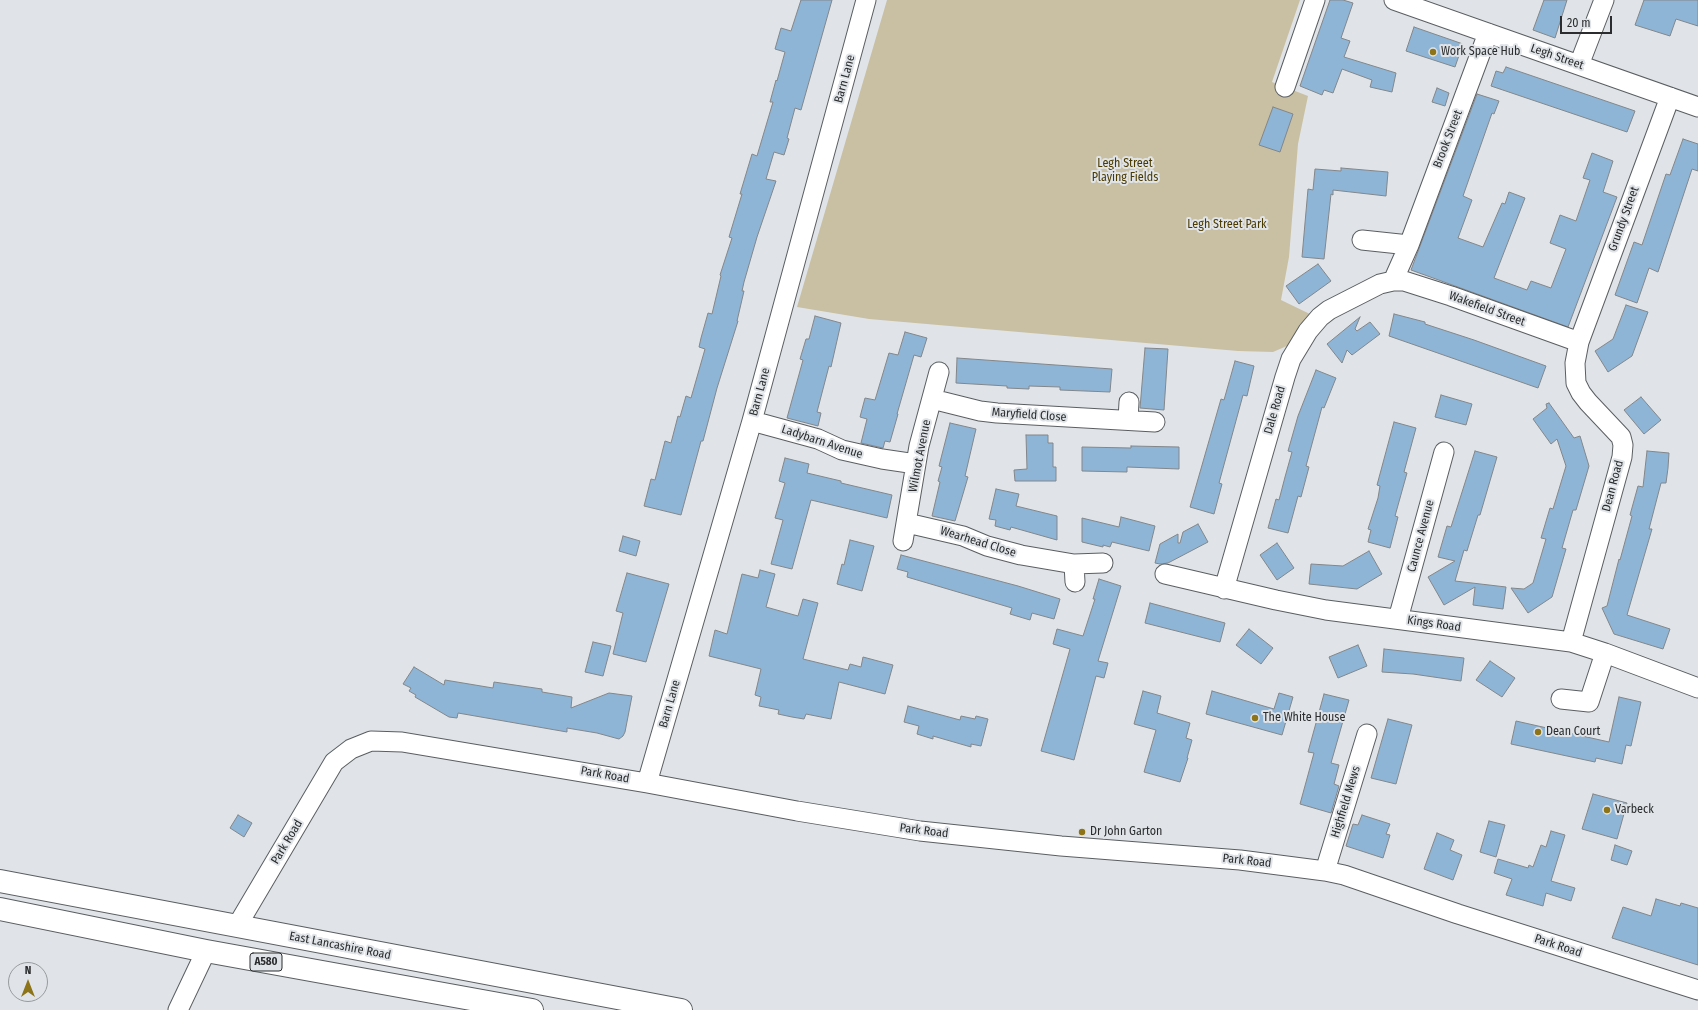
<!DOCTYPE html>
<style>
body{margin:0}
#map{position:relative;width:1698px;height:1010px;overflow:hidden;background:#e0e4e8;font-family:"Fira Sans Condensed",sans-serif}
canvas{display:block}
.north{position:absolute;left:8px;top:962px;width:40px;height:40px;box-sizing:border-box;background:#e0e4e8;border:1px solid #979a9d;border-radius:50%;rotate:0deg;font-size:11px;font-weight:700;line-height:16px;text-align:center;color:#2a2c2d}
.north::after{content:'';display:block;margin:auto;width:14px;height:18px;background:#8d7418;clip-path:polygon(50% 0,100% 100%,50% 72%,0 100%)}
.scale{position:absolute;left:1560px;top:16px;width:52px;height:18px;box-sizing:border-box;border:2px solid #2a2c2d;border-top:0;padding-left:5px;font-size:12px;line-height:14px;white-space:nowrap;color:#2a2c2d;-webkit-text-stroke:3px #e0e4e8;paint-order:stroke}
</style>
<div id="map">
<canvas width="1698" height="1010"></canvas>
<div class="north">N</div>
<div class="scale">20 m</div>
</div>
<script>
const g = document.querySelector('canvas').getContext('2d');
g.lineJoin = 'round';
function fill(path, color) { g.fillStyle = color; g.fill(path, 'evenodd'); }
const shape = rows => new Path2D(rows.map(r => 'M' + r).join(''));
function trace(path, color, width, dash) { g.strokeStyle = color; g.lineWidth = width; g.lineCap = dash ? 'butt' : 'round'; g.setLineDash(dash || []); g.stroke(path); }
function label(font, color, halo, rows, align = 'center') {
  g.font = font + ' "Fira Sans Condensed",sans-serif'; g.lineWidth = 4; g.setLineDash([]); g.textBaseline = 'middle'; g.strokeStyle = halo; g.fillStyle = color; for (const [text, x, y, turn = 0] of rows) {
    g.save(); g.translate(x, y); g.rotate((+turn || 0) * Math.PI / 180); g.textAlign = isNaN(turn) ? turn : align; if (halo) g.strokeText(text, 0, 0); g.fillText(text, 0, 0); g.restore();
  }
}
const green = shape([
 [887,0,1300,0,1272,82,1308,96,1298,144,1289,257,1281,300,1312,315,1296,342,1273,352,1238,351,869,319,797,307]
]);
const building = shape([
 [801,0,832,0,801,110,795,108,787,138,789,139,784,155,774,152,766,179,776,181,757,237,744,282,742,291,744,291,737,321,738,321,717,388,703,441,701,441,681,515,644,506,651,479,655,480,665,441,671,443,678,416,680,417,686,396,691,398,705,349,699,347,701,338,708,313,712,314,721,276,720,275,732,238,729,237,742,194,740,194,752,154,757,156,773,102,770,102,776,80,777,81,785,52,775,49,781,28,791,31,801,0],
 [1330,0,1343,0,1353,3,1341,38,1350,41,1344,57,1396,73,1392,92,1370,87,1372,80,1342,69,1333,93,1324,90,1322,95,1300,86,1330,0],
 [1544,0,1567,0,1555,38,1533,30,1544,0],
 [1644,0,1698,0,1698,26,1676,19,1670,36,1635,25,1644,0],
 [1414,27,1463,44,1455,67,1406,51,1414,27],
 [1506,67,1635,111,1627,132,1491,86,1496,71,1503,73,1506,67],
 [1437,88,1449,93,1445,106,1432,102,1437,88],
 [1477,94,1499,101,1494,114,1492,113,1463,196,1472,200,1458,238,1483,247,1502,203,1505,204,1509,192,1525,198,1494,278,1527,290,1531,281,1551,288,1566,249,1550,243,1560,215,1576,221,1590,180,1583,178,1592,153,1613,161,1603,192,1617,197,1568,327,1411,270,1477,94],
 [1273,107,1293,114,1280,152,1259,145,1273,107],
 [1683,139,1698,144,1698,171,1692,169,1658,272,1649,268,1637,303,1615,295,1634,242,1642,245,1666,174,1670,175,1683,139],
 [1341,168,1388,172,1386,196,1333,190,1333,195,1331,194,1324,259,1302,257,1308,189,1313,190,1315,169,1341,171,1341,168],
 [1318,264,1331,281,1299,304,1286,286,1318,264],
 [1626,305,1648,312,1632,356,1608,372,1595,351,1613,339,1626,305],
 [1394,314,1425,322,1425,324,1474,340,1546,366,1538,388,1389,336,1394,314],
 [815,316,841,323,831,367,829,366,817,412,821,413,818,426,787,418,803,360,800,359,806,339,809,339,815,316],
 [1360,317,1355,329,1357,331,1370,322,1380,334,1352,355,1347,350,1342,363,1327,344,1360,317],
 [905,332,927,338,921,357,914,355,897,414,898,414,890,442,885,441,883,448,861,443,867,419,860,417,865,398,875,400,889,353,898,355,905,332],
 [1145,348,1168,349,1164,410,1140,408,1145,348],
 [957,358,1112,369,1110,392,1060,390,1060,387,1029,386,1029,389,1007,388,1007,386,956,383,957,358],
 [1235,361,1254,366,1247,396,1243,395,1219,483,1222,484,1214,514,1190,507,1221,399,1224,400,1235,361],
 [1316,370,1336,378,1324,408,1322,407,1306,466,1309,467,1301,497,1298,496,1288,533,1268,528,1276,499,1279,500,1285,477,1292,452,1288,451,1298,416,1316,370],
 [1441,395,1472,404,1466,425,1435,417,1441,395],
 [1641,397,1661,420,1644,434,1624,410,1641,397],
 [1549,403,1574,438,1580,436,1589,466,1576,510,1573,510,1562,548,1566,549,1552,597,1528,613,1511,588,1524,589,1533,583,1546,539,1541,538,1550,508,1553,509,1566,466,1557,439,1551,444,1533,419,1547,408,1546,404,1549,403],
 [1394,422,1416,428,1404,472,1407,473,1395,516,1398,517,1390,548,1368,542,1371,530,1368,529,1378,498,1380,486,1377,485,1394,422],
 [950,423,976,429,965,476,968,477,955,521,932,516,940,482,938,481,942,467,939,466,950,423],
 [1026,435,1048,435,1048,443,1053,443,1053,467,1056,467,1056,481,1015,481,1014,470,1027,469,1026,435],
 [1131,446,1179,447,1179,469,1127,467,1127,472,1082,471,1082,447,1131,448,1131,446],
 [1475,451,1497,457,1480,515,1478,515,1467,551,1464,550,1455,581,1506,587,1503,609,1473,605,1475,587,1444,605,1428,577,1455,561,1438,557,1447,526,1451,527,1475,451],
 [1647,451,1669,453,1668,468,1666,483,1661,483,1649,529,1652,529,1627,615,1670,629,1663,649,1614,634,1602,608,1607,606,1619,559,1620,560,1632,516,1630,515,1638,486,1643,487,1647,451],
 [785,458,809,464,807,473,841,481,841,483,892,495,887,518,811,500,792,569,771,564,783,520,775,518,785,483,779,481,785,458],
 [996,489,1019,494,1016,506,1057,516,1057,540,1011,527,1010,530,995,526,996,520,989,519,996,489],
 [1121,517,1155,526,1149,551,1112,542,1110,547,1103,545,1103,547,1082,542,1082,518,1119,527,1121,517],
 [1198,524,1208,542,1168,563,1160,564,1155,563,1160,544,1178,534,1178,543,1180,543,1183,532,1198,524],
 [623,536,640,541,636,556,619,551,623,536],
 [850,540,874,546,862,591,837,584,842,564,844,565,850,540],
 [1277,543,1294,568,1277,580,1260,555,1277,543],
 [1369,551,1382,574,1357,589,1309,584,1311,564,1343,566,1369,551],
 [901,555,1018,586,1060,599,1054,619,1032,613,1030,620,1010,614,1012,608,907,577,908,572,897,569,901,555],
 [760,570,775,574,766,607,798,616,803,599,818,603,803,659,848,670,850,664,861,667,863,657,893,665,885,694,839,682,831,719,806,714,804,719,792,717,778,714,779,710,759,706,761,697,755,695,761,669,709,656,715,630,727,634,742,574,758,578,760,570],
 [627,573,669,584,646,662,613,654,623,613,616,611,627,573],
 [1099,579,1121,586,1098,661,1108,663,1104,678,1096,676,1074,760,1041,751,1070,649,1053,644,1057,629,1083,636,1095,599,1093,599,1099,579],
 [1150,603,1225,623,1220,642,1145,623,1150,603],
 [1249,629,1273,648,1261,664,1236,645,1249,629],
 [593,642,611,646,603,676,585,672,593,642],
 [1358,645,1367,666,1338,678,1329,657,1358,645],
 [1384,649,1464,658,1461,681,1413,674,1382,672,1384,649],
 [1490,661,1515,678,1502,697,1476,680,1490,661],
 [414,667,444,685,445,680,493,688,494,682,542,689,542,692,572,697,571,708,609,693,632,696,625,732,623,736,619,739,597,733,567,728,567,732,458,713,457,718,449,717,415,697,416,695,409,691,411,688,403,684,414,667],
 [1143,691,1161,696,1157,713,1190,723,1186,738,1192,740,1187,758,1188,758,1180,782,1144,772,1156,730,1134,724,1143,691],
 [1212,691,1274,709,1279,693,1293,697,1282,735,1206,714,1212,691],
 [1324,694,1349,700,1331,763,1339,765,1334,784,1339,786,1331,813,1300,804,1314,753,1308,752,1324,694],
 [1619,697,1641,702,1631,746,1626,745,1622,764,1596,758,1595,762,1511,744,1516,721,1609,742,1619,697],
 [908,706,960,720,961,716,975,719,976,716,988,719,981,746,971,744,971,747,933,736,933,739,917,734,919,726,904,722,908,706],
 [1388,719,1412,725,1396,784,1371,778,1388,719],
 [1593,794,1627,803,1617,839,1582,829,1593,794],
 [238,815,252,823,244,837,230,828,238,815],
 [1362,815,1390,824,1386,834,1390,835,1383,858,1346,846,1353,824,1358,825,1362,815],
 [1489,821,1505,825,1496,857,1480,852,1489,821],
 [1551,831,1565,835,1551,881,1575,888,1571,901,1546,893,1543,906,1506,895,1512,879,1494,873,1498,859,1528,868,1529,865,1533,867,1541,845,1546,847,1551,831],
 [1437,833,1454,840,1450,850,1462,855,1453,880,1424,869,1437,833],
 [1615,845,1632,851,1627,865,1611,860,1615,845],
 [1656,899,1680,906,1681,903,1698,908,1698,965,1612,938,1623,907,1651,916,1656,899]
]);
const minor = shape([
 [1394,0,1698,107],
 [1579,65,1604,0],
 [1285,87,1315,0],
 [1362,240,1409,245],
 [1393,281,1409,245,1488,33],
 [932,399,980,411,997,413,1155,422],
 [1128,420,1129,402],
 [752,421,818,439,842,450,882,459,916,464],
 [907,523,963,536,987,546,1021,555,1074,564,1103,563],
 [903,541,919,446,939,372],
 [1074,564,1075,582],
 [1165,574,1276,600,1326,610,1571,642,1605,653,1698,688],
 [1224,589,1285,377,1291,359,1308,331,1320,317,1329,310,1380,284,1393,281,1404,281,1451,296,1579,342],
 [1398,619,1444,452],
 [1571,642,1622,457,1623,445,1621,437,1588,402,1581,393,1576,383,1575,363,1579,342,1670,97],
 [1561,699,1589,702,1605,653],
 [647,783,752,421,866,0],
 [1325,871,1367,734],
 [237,926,334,762,351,749,371,741,402,742,647,783,797,811,920,831,1061,846,1240,860,1325,871,1344,875,1458,914,1698,990],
 [178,1010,206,951]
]);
const highway = shape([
 [0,881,681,1010],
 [0,909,206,951,532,1010]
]);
const markers = [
 [1433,52,4,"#8d7418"],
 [1255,718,4,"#8d7418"],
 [1538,732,4,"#8d7418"],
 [1607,810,4,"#8d7418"],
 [1082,832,4,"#8d7418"]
];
const shields = [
 [266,962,32]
];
const shieldNames = [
 ["A580",266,962]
];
const poiNames = [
 ["Work Space Hub",1441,52],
 ["The White House",1263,718],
 ["Dean Court",1546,732],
 ["Varbeck",1615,810],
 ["Dr John Garton",1090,832]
];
const streetNames = [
 ["Legh Street",1557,57,19],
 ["Barn Lane",845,79,-75],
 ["Brook Street",1448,139,-69],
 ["Grundy Street",1624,219,-70],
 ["Wakefield Street",1487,309,20],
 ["Barn Lane",760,392,-75],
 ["Dale Road",1275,410,-74],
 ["Maryfield Close",1029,415,4],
 ["Ladybarn Avenue",822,442,18],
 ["Wilmot Avenue",920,456,-79],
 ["Dean Road",1613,486,-75],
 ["Caunce Avenue",1421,536,-75],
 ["Wearhead Close",978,542,17],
 ["Kings Road",1434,624,8],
 ["Barn Lane",670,704,-74],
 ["Park Road",605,775,10],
 ["Highfield Mews",1346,802,-73],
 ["Park Road",924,831,7],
 ["Park Road",287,842,-59],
 ["Park Road",1247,861,6],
 ["East Lancashire Road",340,946,11],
 ["Park Road",1558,946,18]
];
const parkNames = [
 ["Legh Street",1125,164],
 ["Playing Fields",1125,178],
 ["Legh Street Park",1227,225]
];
fill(green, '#c9c0a3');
fill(building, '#8fb5d6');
trace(building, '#82868a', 1);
trace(minor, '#5a5e61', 21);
trace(highway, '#5a5e61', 24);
trace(minor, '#fff', 19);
trace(highway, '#fff', 22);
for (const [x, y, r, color] of markers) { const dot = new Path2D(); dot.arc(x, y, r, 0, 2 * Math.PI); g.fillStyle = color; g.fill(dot); trace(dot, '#e0e4e8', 1.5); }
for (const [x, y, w] of shields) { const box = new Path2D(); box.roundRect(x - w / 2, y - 9, w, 18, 3); g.fillStyle = '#e0e4e8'; g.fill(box); trace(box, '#2a2c2d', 1); }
label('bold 11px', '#2a2c2d', null, shieldNames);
label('12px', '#2a2c2d', '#e0e4e8', poiNames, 'left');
label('12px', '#2a2c2d', '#e0e4e8', streetNames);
label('12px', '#4a3a00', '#e0e4e8', parkNames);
</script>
